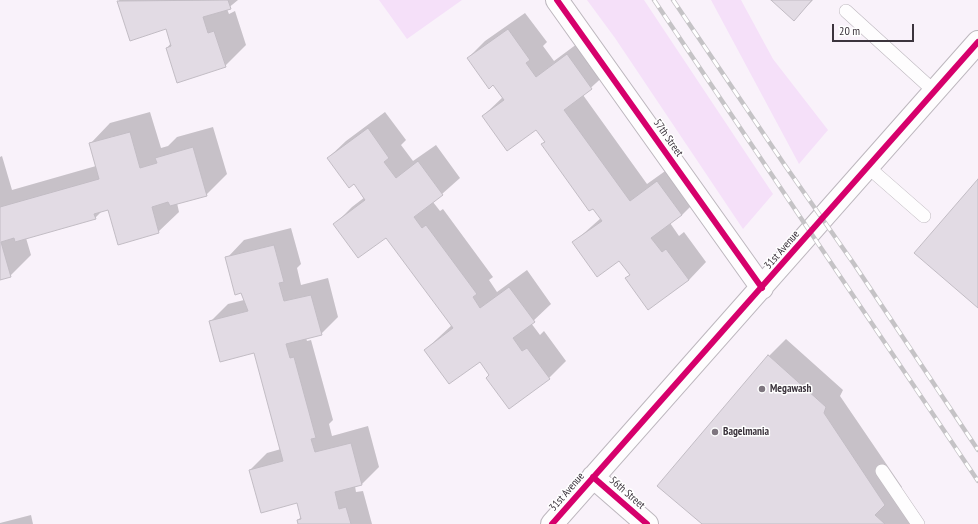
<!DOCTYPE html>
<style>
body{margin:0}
#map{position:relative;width:978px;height:524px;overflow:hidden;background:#f9f2fa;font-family:"PT Sans Narrow",sans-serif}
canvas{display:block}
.scale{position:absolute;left:832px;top:24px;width:82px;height:18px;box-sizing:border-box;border:2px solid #3c343d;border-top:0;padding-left:5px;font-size:12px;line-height:14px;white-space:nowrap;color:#3c343d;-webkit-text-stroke:3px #fff;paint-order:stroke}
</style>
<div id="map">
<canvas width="978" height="524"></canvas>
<div class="scale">20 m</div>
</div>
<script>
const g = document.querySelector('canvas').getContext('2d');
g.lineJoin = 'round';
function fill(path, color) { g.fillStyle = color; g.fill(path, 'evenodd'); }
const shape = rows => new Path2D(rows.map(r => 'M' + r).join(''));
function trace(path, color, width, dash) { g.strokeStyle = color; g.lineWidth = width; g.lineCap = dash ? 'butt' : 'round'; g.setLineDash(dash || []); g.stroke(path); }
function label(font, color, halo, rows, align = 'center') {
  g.font = font + ' "PT Sans Narrow",sans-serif'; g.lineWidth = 3; g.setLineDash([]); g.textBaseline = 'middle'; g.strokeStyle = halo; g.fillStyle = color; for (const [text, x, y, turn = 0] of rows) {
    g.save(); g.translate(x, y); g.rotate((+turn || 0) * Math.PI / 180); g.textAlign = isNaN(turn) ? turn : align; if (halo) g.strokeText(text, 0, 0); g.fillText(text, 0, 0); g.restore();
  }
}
const green = shape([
 [379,0,462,0,407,39],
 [587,0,644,0,773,194,743,229,615,38],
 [711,0,741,0,773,59,828,130,799,164]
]);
const shadow = shape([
 [119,0,238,0,227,9,229,14,235,11,246,45,225,66,167,48,171,43,166,28,130,40],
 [772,0,813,0,794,19],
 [525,13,547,42,543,46,554,61,585,38,609,71,583,95,647,184,675,164,699,198,682,215,670,223,679,236,684,232,706,262,689,280,648,309,630,275,619,259,574,242,601,218,542,144,545,141,537,129,483,116,503,97,493,84,468,58,485,41],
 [150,112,161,148,168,146,177,137,213,127,227,174,206,195,177,203,179,212,158,232,109,209,102,211,95,218,26,238,31,255,10,276,0,279,0,157,2,156,12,190,96,166,90,144,110,123],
 [385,112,406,140,401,145,413,161,436,145,460,178,433,202,440,211,443,209,493,277,489,280,497,292,527,270,551,304,531,323,540,335,544,331,566,361,549,378,490,374,480,360,425,350,452,325,386,236,335,224,352,207,365,197,354,183,328,158,346,141],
 [291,228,301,264,297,268,301,285,328,278,338,317,321,334,306,338,307,341,311,340,333,420,329,424,332,436,368,426,379,467,362,484,355,486,356,492,363,491,372,524,299,524,298,520,301,517,298,502,250,470,267,453,281,449,255,352,210,322,228,304,244,300,227,258,244,240],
 [786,339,843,390,840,396,902,487,892,497,920,524,703,524,659,486,769,356],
 [31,515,33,524,0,524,0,523]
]);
const building = shape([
 [228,0,231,9,203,17,208,33,214,31,226,67,177,83,166,48,171,46,166,29,130,41,117,1,228,0],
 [771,0,812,0,794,21,771,0],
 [508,29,530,60,526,63,536,77,567,54,592,89,564,110,630,201,657,181,682,215,651,238,662,252,666,249,689,280,648,310,625,278,630,275,619,261,597,277,572,242,602,221,593,209,589,211,541,144,545,142,536,130,507,151,482,116,504,100,493,85,489,89,467,58,508,29],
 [368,128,389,158,384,162,396,178,418,161,443,195,414,217,422,228,426,225,477,294,473,297,480,308,509,287,535,322,513,338,522,351,527,348,550,379,509,409,486,378,489,375,480,362,449,384,424,350,453,328,386,238,358,258,333,224,365,200,354,184,349,188,327,158,368,128],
 [130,132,140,168,157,163,155,158,193,147,207,196,170,206,168,202,152,207,159,233,118,245,108,210,94,214,96,219,15,242,14,238,1,242,11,277,0,280,0,207,99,179,89,143,130,132],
 [978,179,978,308,914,253,978,179],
 [274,245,284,282,279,283,284,301,311,295,322,335,286,344,290,358,294,357,316,438,311,439,315,452,351,443,362,485,335,492,339,509,346,507,351,524,298,524,297,520,301,519,297,503,261,513,249,470,283,461,254,353,220,362,209,321,248,311,241,293,235,295,225,257,274,245],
 [768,355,826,407,824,413,885,505,875,515,885,524,702,524,657,486,768,355]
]);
const service = shape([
 [846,11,934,91],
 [868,167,924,216],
 [882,471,918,524]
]);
const minor = shape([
 [557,0,762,288],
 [593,477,647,524],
 [552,524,978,42]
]);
const rail = shape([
 [654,0,978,481],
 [673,0,784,164,854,264,978,450]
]);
const cycleway = shape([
 [557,0,762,288],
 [593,477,647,524],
 [552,524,978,42]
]);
const markers = [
 [762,389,4,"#7e767f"],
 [715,432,4,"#7e767f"]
];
const streetNames = [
 ["57th Street",668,138,55],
 ["31st Avenue",782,250,-49],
 ["31st Avenue",567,492,-49],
 ["56th Street",627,493,41]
];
const poiNames = [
 ["Megawash",770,389],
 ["Bagelmania",723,432]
];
fill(green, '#f5e0f9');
fill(shadow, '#0003');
fill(building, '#e2dbe4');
trace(building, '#c2bcc4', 1);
trace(service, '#bdb7be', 14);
trace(minor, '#bdb7be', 24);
trace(service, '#fefdfe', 13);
trace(minor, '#fefdfe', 22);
trace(rail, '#c5c3c6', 4.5);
trace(rail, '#fff', 3, [9]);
trace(cycleway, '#d6006c', 6);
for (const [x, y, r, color] of markers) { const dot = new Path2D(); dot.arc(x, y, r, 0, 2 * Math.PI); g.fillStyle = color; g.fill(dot); trace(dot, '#fff', 1.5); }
label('11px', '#3c343d', '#fff', streetNames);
label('bold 11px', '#3c343d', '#fff', poiNames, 'left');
</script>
